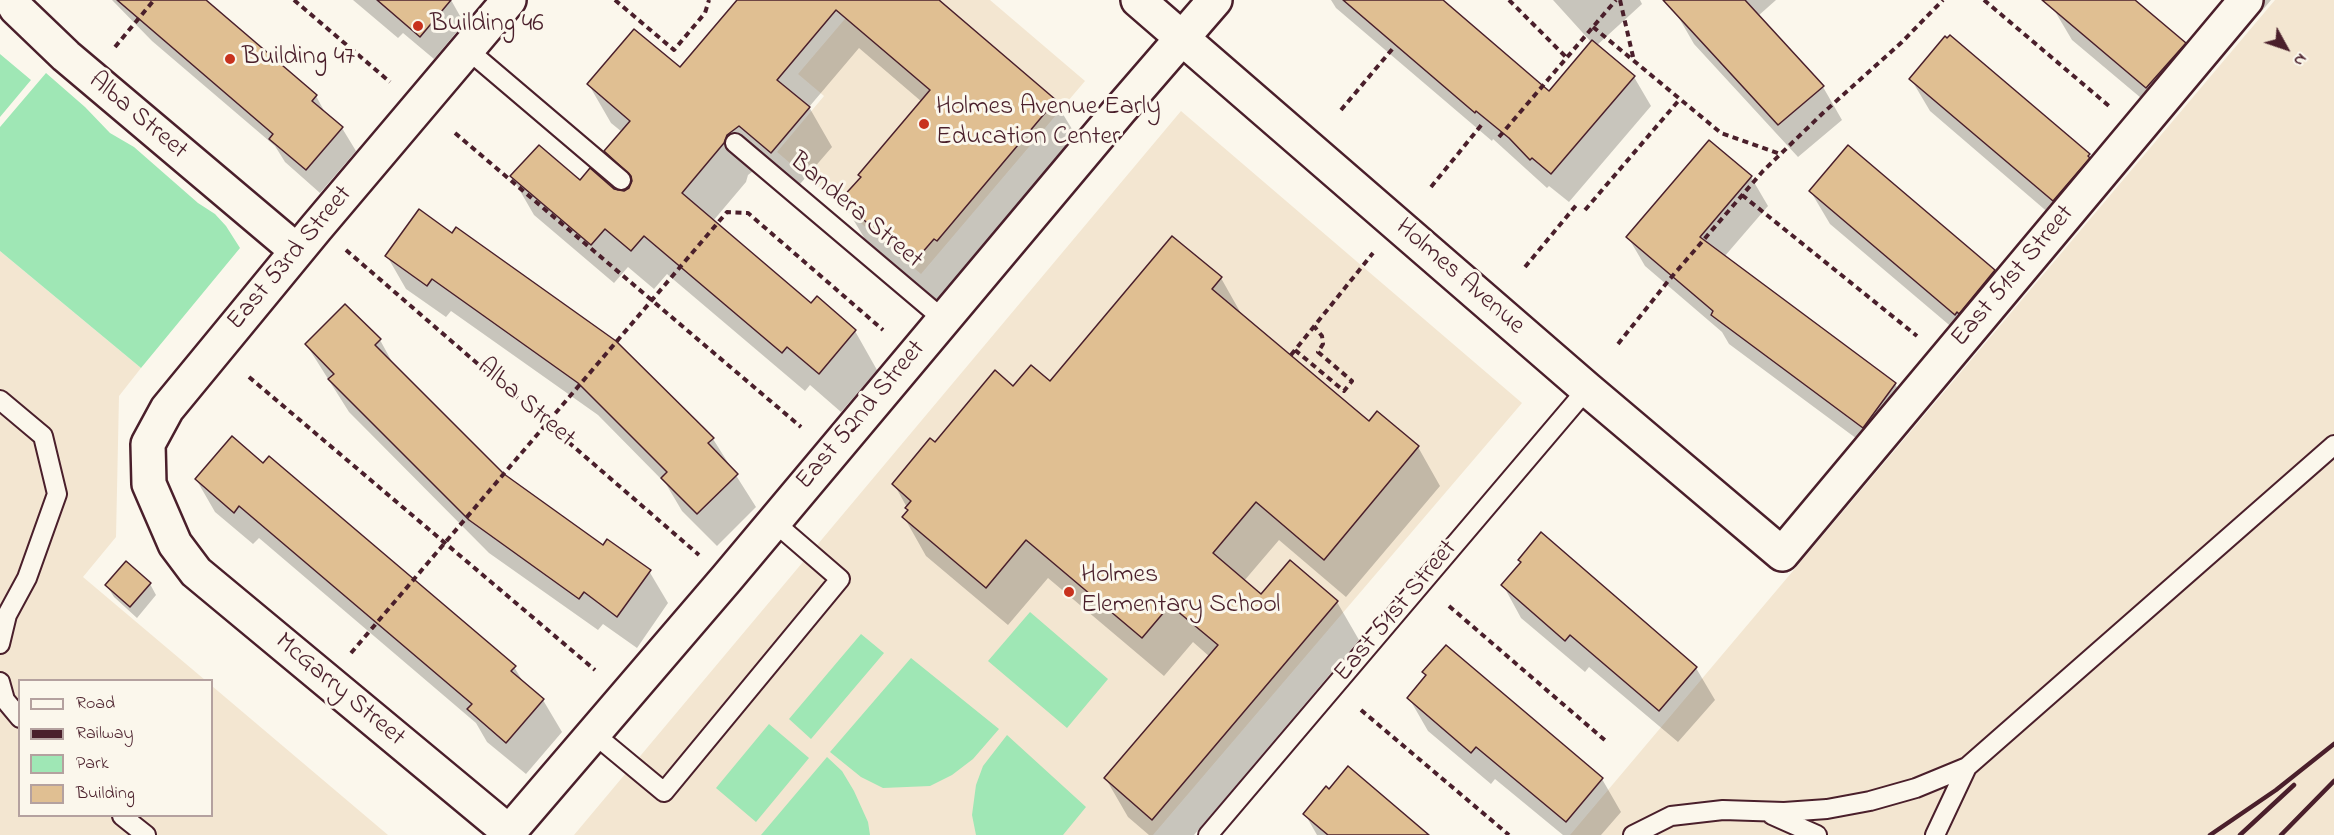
<!DOCTYPE html>
<style>
body{margin:0}
#map{position:relative;width:2334px;height:835px;overflow:hidden;background:#fbf7ec;font-family:"Indie Flower",sans-serif}
canvas{display:block}
.legend{position:absolute;left:18px;top:679px;width:195px;height:138px;box-sizing:border-box;background:#fbf7ec;border:2px solid #b4a19f;margin:0;padding:8px 10px;list-style:none;font-size:18px;color:#4a1f2b}
.legend li{display:flex;align-items:center;gap:12px;height:30px}
.legend b{width:30px;border:2px solid #b4a19f}
.north{position:absolute;left:2256px;top:18px;width:60px;height:60px;-webkit-text-stroke:4px #fbf7ec;paint-order:stroke;rotate:130deg;font-size:16px;font-weight:700;line-height:24px;text-align:center;color:#4a1f2b}
.north::after{content:'';display:block;margin:auto;width:21px;height:27px;background:#4a1f2b;clip-path:polygon(50% 0,100% 100%,50% 72%,0 100%)}
</style>
<div id="map">
<canvas width="2334" height="835"></canvas>
<ul class="legend">
<li><b style="height:8px;background:#fbf7ec"></b>Road</li>
<li><b style="height:8px;background:#4a1f2b"></b>Railway</li>
<li><b style="height:16px;background:#9fe7b5"></b>Park</li>
<li><b style="height:16px;background:#e0bf92"></b>Building</li>
</ul>
<div class="north">N</div>
</div>
<script>
const g = document.querySelector('canvas').getContext('2d');
g.lineJoin = 'round';
function fill(path, color) { g.fillStyle = color; g.fill(path, 'evenodd'); }
const shape = rows => new Path2D(rows.map(r => 'M' + r).join(''));
function trace(path, color, width, dash) { g.strokeStyle = color; g.lineWidth = width; g.lineCap = dash ? 'butt' : 'round'; g.setLineDash(dash || []); g.stroke(path); }
function label(font, color, halo, rows, align = 'center') {
  g.font = font + ' "Indie Flower",sans-serif'; g.lineWidth = 6; g.setLineDash([]); g.textBaseline = 'middle'; g.strokeStyle = halo; g.fillStyle = color; for (const [text, x, y, turn = 0] of rows) {
    g.save(); g.translate(x, y); g.rotate((+turn || 0) * Math.PI / 180); g.textAlign = isNaN(turn) ? turn : align; if (halo) g.strokeText(text, 0, 0); g.fillText(text, 0, 0); g.restore();
  }
}
const built = shape([
 [861,0,990,0,1085,81,921,274,777,152,824,96,798,74],
 [2275,0,2334,0,2334,835,1570,835],
 [1181,111,1522,403,1153,835,574,835],
 [0,251,141,368,119,396,116,537,83,577,205,680,20,680,20,816,212,816,212,686,388,835,0,835]
]);
const green = shape([
 [0,54,31,80,0,117],
 [46,73,85,107,110,133,134,147,198,203,215,214,226,226,240,248,141,368,0,251,0,127],
 [1030,612,1108,679,1067,728,988,661],
 [861,634,884,653,811,739,789,719],
 [911,658,999,729,973,759,952,775,930,786,883,788,861,777,830,752],
 [769,724,809,758,756,822,716,788],
 [1007,735,1086,807,1063,835,976,835,972,815,976,785,983,766],
 [827,757,842,771,854,791,868,822,870,835,761,835]
]);
const shadow = shape([
 [112,0,203,0,316,96,327,116,342,128,356,151,320,193,285,162,275,146,152,41],
 [353,0,451,0,464,23,434,59,403,33,398,38],
 [739,0,937,0,1055,101,1078,139,960,279,957,276,937,300,865,239,842,201,862,178,860,175,922,102,859,48,809,107,832,147,794,191,762,164,748,175,746,182,713,221,812,305,855,331,877,370,841,412,810,385,805,391,667,274,654,289,628,267,614,283,534,215,512,177,580,182,625,192,628,190,606,151,622,132,611,123,589,85,680,69],
 [1331,0,1430,0,1549,93,1592,43,1553,0,1640,0,1642,4,1596,46,1634,77,1651,106,1569,202,1549,186,1547,188,1493,139,1492,141,1336,8],
 [1688,0,1776,0,1758,16,1823,87,1842,120,1798,157,1694,44,1675,11],
 [2059,0,2133,0,2185,44,2204,76,2166,119,2072,40,2053,8],
 [2248,0,2271,0,2261,12],
 [1911,79,2088,155,2107,188,2072,233,1930,111],
 [1709,142,1751,177,1768,206,1724,257,1895,384,1912,413,1880,456,1729,344,1722,332,1645,266,1628,237],
 [1848,148,1994,271,2013,304,1974,346,1830,224,1811,192],
 [419,211,713,439,756,507,717,546,682,511,666,484,598,415,451,311,446,317,406,289,387,256],
 [1173,238,1221,278,1243,317,1369,423,1418,447,1440,486,1346,597,1279,540,1244,581,1261,596,1337,602,1359,640,1194,835,1149,835,1128,817,1106,779,1210,657,1193,642,1164,676,1048,578,1008,625,926,556,904,517,909,511,894,484,935,444,1013,388,1050,383],
 [345,306,380,340,396,369,503,475,603,547,649,571,668,603,637,648,603,624,598,630,489,553,349,412,306,344],
 [264,465,514,667,525,685,543,700,562,732,526,774,487,742,476,723,259,538,253,544,215,512,196,479],
 [1519,560,1696,668,1715,700,1678,742,1589,667,1585,672,1521,618,1503,585,1522,563],
 [150,584,156,595,137,618,114,597,107,586],
 [1424,672,1602,779,1621,812,1601,835,1563,835,1495,779,1491,784,1428,731,1409,698,1426,676],
 [1305,814,1419,835,1317,835]
]);
const building = shape([
 [117,0,206,0,317,95,312,101,343,127,306,170,269,139,273,134,117,0],
 [377,0,451,0,420,37,377,0],
 [737,0,939,0,1056,100,937,241,934,239,914,262,840,200,861,177,858,175,930,90,836,10,777,80,810,107,771,153,739,126,727,135,724,143,682,193,811,303,817,296,856,330,819,374,787,347,782,353,644,236,631,251,605,229,591,245,510,176,539,145,580,180,590,168,614,189,624,191,629,188,632,181,631,176,604,151,630,121,587,84,634,29,680,67,737,0],
 [1343,0,1443,0,1549,91,1592,40,1635,76,1551,174,1532,158,1530,160,1509,138,1476,111,1475,113,1343,0],
 [1663,0,1745,0,1824,86,1778,125,1663,0],
 [2042,0,2135,0,2186,43,2146,88,2042,0],
 [1950,35,2090,154,2088,156,2090,158,2053,201,1909,79,1945,36,1947,38,1950,35],
 [1709,140,1752,176,1700,237,1896,383,1863,428,1711,315,1713,311,1626,237,1709,140],
 [1848,145,1995,270,1959,314,1957,312,1955,315,1809,191,1848,145],
 [419,209,452,233,456,227,616,341,714,438,708,443,738,474,697,514,661,478,667,472,578,383,432,279,427,286,385,256,419,209],
 [1172,236,1222,277,1212,289,1369,421,1377,411,1419,446,1324,560,1256,502,1213,553,1261,594,1290,560,1338,601,1152,820,1104,778,1218,645,1170,605,1142,638,1026,540,986,588,902,517,908,510,905,508,911,501,892,484,930,438,935,442,995,370,1013,386,1031,365,1050,381,1172,236],
 [345,304,381,339,375,345,504,474,603,545,607,539,651,570,617,617,584,592,579,599,469,520,328,379,334,374,305,344,345,304],
 [232,436,263,463,269,456,516,666,511,671,544,699,506,743,467,709,472,704,239,506,234,513,195,479,232,436],
 [1541,532,1697,667,1659,711,1570,635,1565,641,1501,585,1521,562,1518,560,1541,532],
 [126,561,151,583,130,607,105,585,126,561],
 [1446,645,1603,778,1566,822,1476,747,1471,753,1407,698,1426,675,1422,672,1446,645],
 [1348,766,1429,835,1328,835,1303,814,1326,786,1329,789,1348,766]
]);
const path = shape([
 [294,0,390,82],
 [615,0,674,50,705,13,709,0],
 [1509,0,1567,58],
 [1620,0,1634,61],
 [1984,0,2109,106],
 [1593,27,1721,133,1780,154],
 [115,47,154,0],
 [1341,110,1394,47],
 [455,133,801,427],
 [1499,137,1616,0],
 [1431,187,1483,123],
 [1742,195,1917,336],
 [1585,210,1680,99],
 [346,250,699,555],
 [1525,267,1578,203],
 [1618,344,1669,280,1763,171,1823,113,1902,42,1943,0],
 [1295,350,1344,391,1352,381,1318,352,1323,344,1322,336,1314,326],
 [1291,355,1373,253],
 [249,377,595,670],
 [1449,606,1607,742],
 [351,653,727,212,748,213,883,330],
 [1361,710,1509,835]
]);
const service = shape([
 [468,50,621,180],
 [735,143,943,319],
 [0,400,43,436,57,494,27,578,7,615,0,644],
 [0,682,5,700,20,718],
 [594,734,664,792,840,579,774,522],
 [1772,815,1817,835],
 [122,816,146,835],
 [1208,835,1587,389],
 [1633,835,1671,816,1723,810,1784,812,1827,809,1870,801,1916,788,1967,767,2334,445],
 [1935,835,1967,767]
]);
const minor = shape([
 [11,0,16,8,66,56,297,251],
 [509,0,316,228,167,409,148,444,149,484,175,544,196,572,509,832,727,578,1119,111,1215,0],
 [1138,0,1587,389,1782,554,2246,0]
]);
const rail = shape([
 [2210,835,2276,790,2334,744],
 [2240,835,2294,785],
 [2281,835,2334,781]
]);
const markers = [
 [418,26,6,"#c8321e"],
 [230,59,6,"#c8321e"],
 [924,124,6,"#c8321e"],
 [1069,592,6,"#c8321e"]
];
const poiNames = [
 ["Building 46",430,26],
 ["Building 47",242,59],
 ["Holmes Avenue Early",936,109],
 ["Education Center",936,139],
 ["Holmes",1081,577],
 ["Elementary School",1081,607]
];
const streetNames = [
 ["Alba Street",137,117,40],
 ["Bandera Street",855,212,40],
 ["East 53rd Street",291,259,-50],
 ["East 51st Street",2014,277,-50],
 ["Holmes Avenue",1459,278,41],
 ["Alba Street",525,404,41],
 ["East 52nd Street",862,416,-50],
 ["East 51st Street",1397,612,-50],
 ["McGarry Street",339,691,40]
];
fill(built, '#f3e6d1');
fill(green, '#9fe7b5');
fill(shadow, '#0003');
fill(building, '#e0bf92');
trace(building, '#4a1f2b', 1.5);
trace(service, '#4a1f2b', 22);
trace(minor, '#4a1f2b', 38);
trace(path, '#4a1f2b', 4, [6, 4.5]);
trace(service, '#fbf7ec', 18);
trace(minor, '#fbf7ec', 33);
trace(rail, '#4a1f2b', 4.5);
for (const [x, y, r, color] of markers) { const dot = new Path2D(); dot.arc(x, y, r, 0, 2 * Math.PI); g.fillStyle = color; g.fill(dot); trace(dot, '#fbf7ec', 2); }
label('26px', '#4a1f2b', '#fbf7ec', poiNames, 'left');
label('26px', '#4a1f2b', '#fbf7ec', streetNames);
</script>
